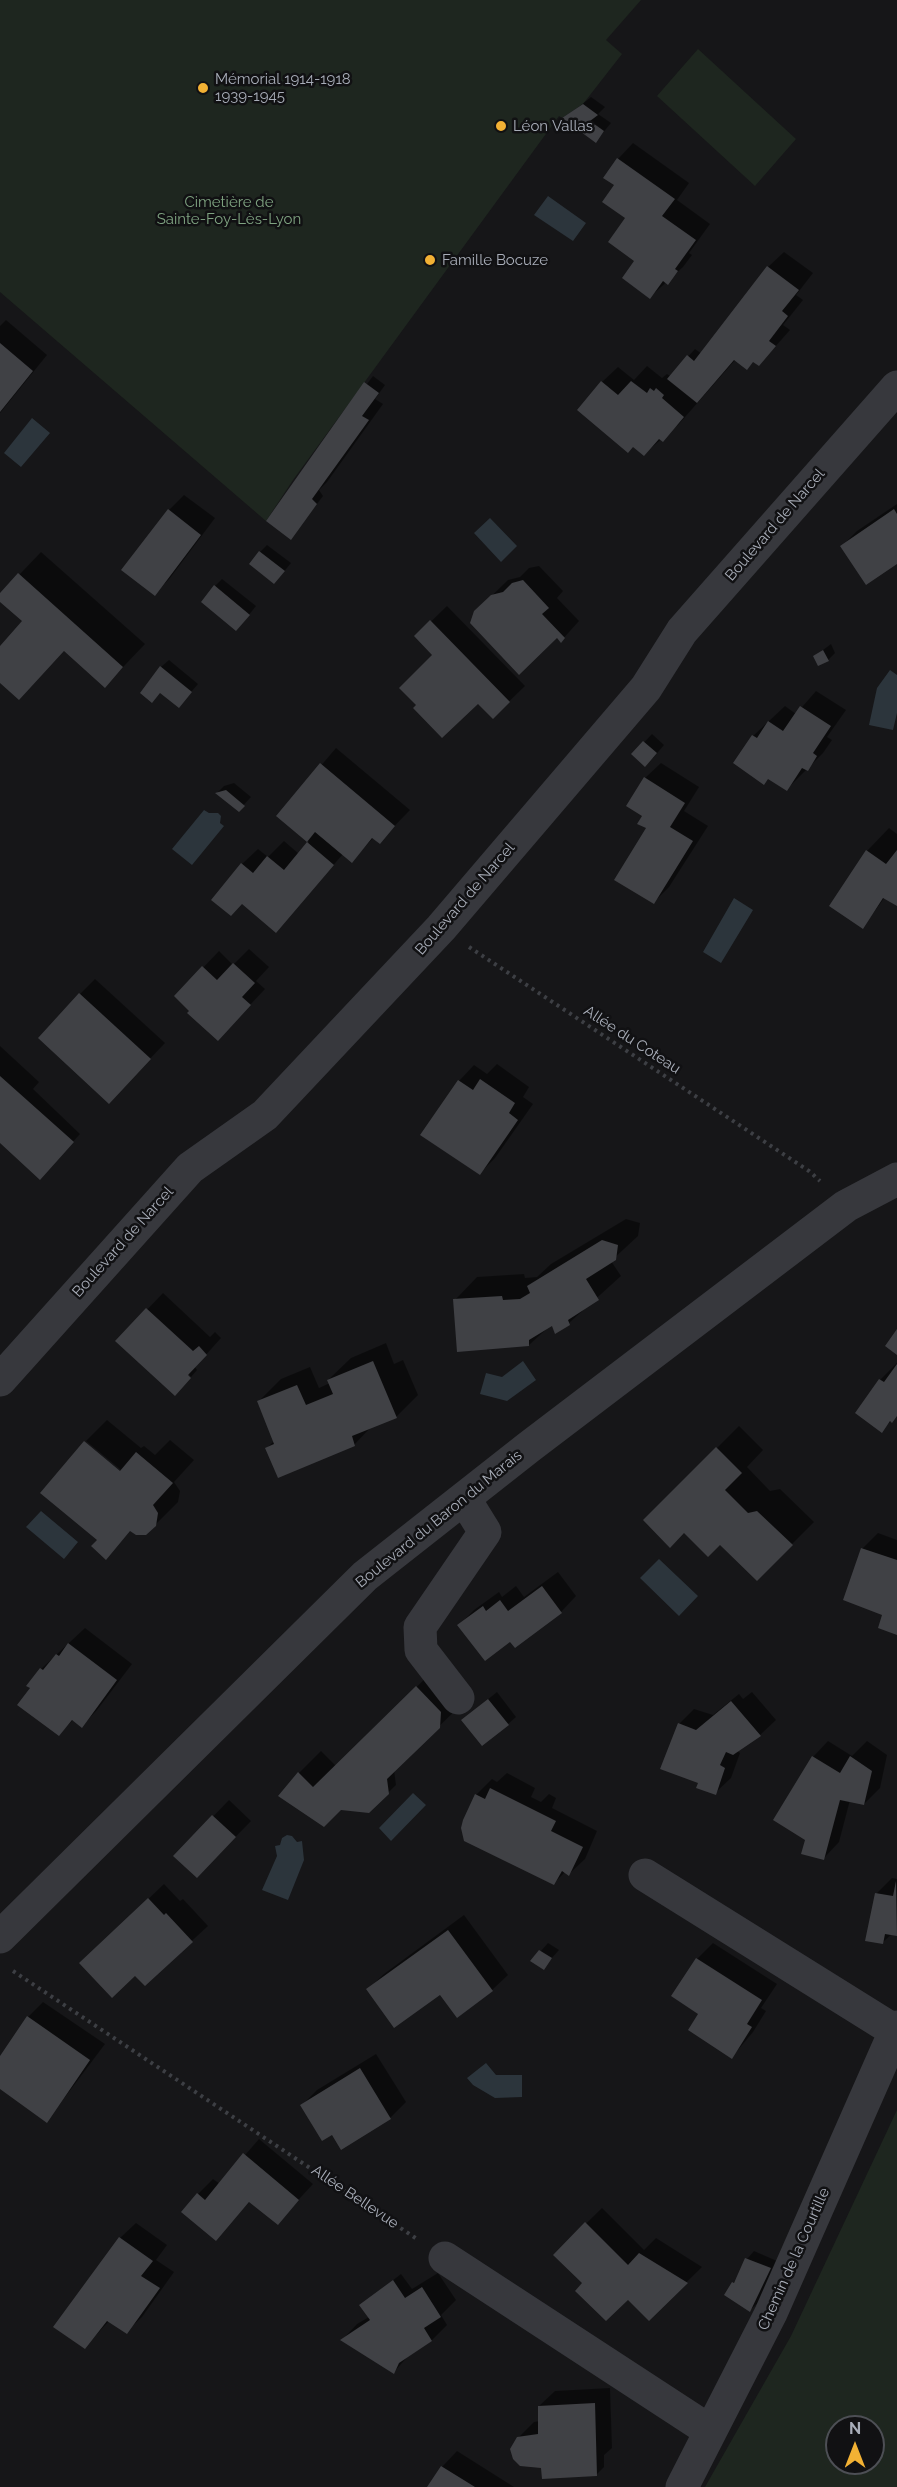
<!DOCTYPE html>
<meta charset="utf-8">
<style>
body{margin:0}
#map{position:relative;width:897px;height:2487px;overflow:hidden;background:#161618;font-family:Raleway,sans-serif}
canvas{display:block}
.north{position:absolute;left:825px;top:2415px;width:60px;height:60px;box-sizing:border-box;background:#111113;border:2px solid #4d4f55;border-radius:50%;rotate:0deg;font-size:16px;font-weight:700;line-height:24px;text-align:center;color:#a8adb8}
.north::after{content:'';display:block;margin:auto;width:21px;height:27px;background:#f2b134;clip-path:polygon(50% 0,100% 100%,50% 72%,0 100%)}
</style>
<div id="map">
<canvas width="897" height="2487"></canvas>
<div class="north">N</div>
</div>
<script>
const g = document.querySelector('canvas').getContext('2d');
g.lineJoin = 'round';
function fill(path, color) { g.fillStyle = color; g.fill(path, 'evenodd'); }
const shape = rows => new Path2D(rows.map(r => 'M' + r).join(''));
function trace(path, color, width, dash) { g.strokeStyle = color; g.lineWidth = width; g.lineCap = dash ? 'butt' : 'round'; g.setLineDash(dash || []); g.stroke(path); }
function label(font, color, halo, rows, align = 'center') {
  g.font = font + ' Raleway,sans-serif'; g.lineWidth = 5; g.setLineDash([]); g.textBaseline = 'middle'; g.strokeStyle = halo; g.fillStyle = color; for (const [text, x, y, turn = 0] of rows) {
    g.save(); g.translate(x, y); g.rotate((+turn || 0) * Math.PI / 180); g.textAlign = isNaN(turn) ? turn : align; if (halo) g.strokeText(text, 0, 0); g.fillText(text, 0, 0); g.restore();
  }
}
const green = shape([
 [0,0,641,0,606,40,622,54,583,104,562,118,559,116,293,480,266,521,0,292],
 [698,49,796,139,755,186,657,96],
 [897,2110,897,2487,705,2487,791,2336],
 [837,2427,873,2427,873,2463,837,2463]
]);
const water = shape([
 [548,196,586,223,573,241,534,215],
 [32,418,50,433,21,467,4,453],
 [490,518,517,546,501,562,474,533],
 [890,670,897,675,897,713,893,730,869,725,877,688],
 [204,810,209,813,218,813,221,816,220,823,224,826,192,865,172,849],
 [734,898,753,910,721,963,703,952],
 [523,1361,536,1380,507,1401,480,1394,486,1373,502,1377],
 [41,1511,78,1542,64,1559,26,1527],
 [659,1559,698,1596,679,1616,640,1578],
 [413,1793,426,1805,391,1841,379,1828],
 [287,1835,292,1836,297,1842,302,1841,304,1860,288,1900,262,1890,277,1856,275,1846,280,1845,282,1838],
 [486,2063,496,2075,522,2075,522,2097,495,2098,473,2085,467,2078]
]);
const shadow = shape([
 [591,97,605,107,598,114,611,123,596,141,565,118],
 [633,143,689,183,677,200,710,224,689,253,692,255,683,267,650,297,636,261,627,218,616,185,618,159],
 [784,252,813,273,796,295,803,300,783,325,790,330,759,365,754,361,736,359,678,425,644,454,602,382,618,367,634,380,647,366,662,378,667,374,670,376,695,349,702,354,768,267],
 [6,320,47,355,0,413,0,326],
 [373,376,385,385,375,399,383,404,327,482,319,490,323,496,291,538,268,521,295,480],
 [184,495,215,518,170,578,155,594,169,510],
 [897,504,897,562,841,547,857,531],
 [267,545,291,563,282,574,260,552],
 [41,552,145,644,105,686,65,650,19,698,0,681,0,648,24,621,0,600,0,595],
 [539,566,563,591,557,598,579,621,561,641,557,636,475,612,508,580,520,577,529,568],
 [222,579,256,606,244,621,215,586],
 [447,606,525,686,493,717,478,702,418,705,434,654,416,636],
 [831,644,835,653,828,660,815,656],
 [169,660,198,684,179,706,161,667],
 [816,691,846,710,827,737,832,740,823,753,786,790,753,736,785,706,796,714],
 [652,734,664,745,653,758,633,754],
 [336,748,410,810,379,842,374,837,352,861,343,854,276,931,242,864,258,849,268,857,284,841,299,854,309,842,278,816],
 [661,763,699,787,684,811,708,826,669,887,654,902,648,828,644,815,645,778],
 [234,783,251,797,239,810,217,793,224,786],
 [889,828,897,834,897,905,885,897,863,927,831,906,867,851],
 [249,949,269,967,256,981,265,989,233,1023,191,1011,176,996,219,951,233,965],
 [95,979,165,1043,124,1086,80,994],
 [0,1046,39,1082,33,1089,80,1134,70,1145,0,1141],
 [497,1064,529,1087,523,1097,533,1104,495,1158,480,1173,422,1134,459,1081,474,1065,487,1074],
 [626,1219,640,1223,638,1236,611,1261,621,1276,569,1323,556,1332,552,1324,529,1345,455,1300,477,1277,524,1274,525,1278,537,1277,551,1264],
 [163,1293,210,1337,215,1332,221,1338,195,1367,197,1370,191,1377,180,1364,117,1341],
 [386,1343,394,1364,403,1360,418,1395,396,1417,371,1427,354,1445,267,1448,275,1440,259,1401,281,1379,310,1367,319,1388,330,1383,328,1380,351,1358],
 [897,1363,897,1415,881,1431,880,1380],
 [107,1420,141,1448,144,1446,155,1455,170,1440,194,1460,174,1482,180,1491,178,1502,155,1525,131,1529,99,1539,121,1470,86,1441],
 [739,1426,763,1450,747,1467,770,1491,780,1489,814,1522,757,1579,721,1543,645,1520],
 [878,1533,897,1540,897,1634,884,1614,862,1549],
 [558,1572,576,1596,561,1612,515,1646,511,1640,459,1625,474,1610,499,1592,502,1597,516,1586,524,1597],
 [85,1628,132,1664,97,1710,82,1726,73,1720,59,1734,33,1687,29,1685,41,1669],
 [439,1665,462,1704,394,1770,396,1785,368,1812,341,1809,324,1825,299,1773,321,1751,336,1766],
 [497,1692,516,1717,508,1724,471,1713],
 [752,1692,776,1720,760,1735,736,1750,740,1753,731,1778,715,1793,700,1782,679,1724,694,1709,713,1715,739,1694,743,1699],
 [828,1741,852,1756,867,1741,887,1755,880,1788,864,1804,850,1800,839,1842,824,1858,806,1839,813,1757],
 [507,1773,535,1788,531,1797,541,1802,549,1794,556,1798,552,1808,597,1831,585,1859,569,1874,565,1872,554,1883,476,1795,492,1779,497,1782],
 [229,1800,251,1821,212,1861,175,1856],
 [892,1878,897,1879,897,1934,892,1934,883,1942,877,1893],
 [164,1884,180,1901,183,1899,208,1926,145,1984,135,1974,120,1926],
 [464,1915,508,1975,492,1990,440,1993,368,1989,384,1974],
 [548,1943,559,1950,543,1968,532,1961],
 [713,1943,777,1984,761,2008,766,2011,753,2032,732,2057,700,2014,674,1996,697,1959],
 [43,2002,105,2044,47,2121,0,2087,0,2058,28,2017],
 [376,2054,406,2102,390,2118,342,2147,333,2132,302,2105,317,2090],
 [259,2139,313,2184,277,2223,250,2201,216,2239,198,2194,213,2179,220,2184],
 [602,2208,644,2250,656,2238,702,2267,649,2319,628,2298,584,2283,555,2254],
 [136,2223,167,2245,156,2260,174,2272,142,2317,126,2332,109,2321,85,2347,120,2238],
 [754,2251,777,2261,758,2303,750,2310,733,2283,738,2278,747,2259],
 [438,2273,456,2300,441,2315,447,2325,432,2340,410,2354,394,2372,343,2339,357,2324,369,2317,361,2305,401,2274,412,2289],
 [610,2388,612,2448,604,2455,604,2467,596,2475,542,2466,518,2438,534,2422,540,2421,539,2406,555,2391],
 [457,2451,514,2487,429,2487,442,2467]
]);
const building = shape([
 [583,104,598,115,590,121,604,131,596,143,562,118],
 [617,158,675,199,662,216,696,240,675,269,678,271,668,285,663,281,650,299,622,278,634,261,608,242,625,218,602,202,614,185,603,178],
 [767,266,799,290,782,311,788,316,769,341,776,346,759,366,753,362,747,370,734,360,697,403,667,379,687,355,694,361],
 [0,343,33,371,0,412],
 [601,381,618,395,631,381,647,393,650,388,654,391,656,388,664,395,662,398,684,417,663,442,659,439,644,456,633,447,628,453,577,410],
 [364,382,379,393,362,416,369,420,312,499,317,504,291,540,266,521],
 [168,509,201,535,155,596,121,570],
 [894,509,897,514,897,564,866,585,840,546],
 [259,551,285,571,274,584,249,564],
 [18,573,123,667,105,688,64,651,19,700,0,683,0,646,22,621,0,602,0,593],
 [523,580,549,608,542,614,565,638,561,643,557,638,519,675,470,623,474,611,491,595,503,592,512,583],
 [214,585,250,615,236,631,201,602],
 [430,620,510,702,493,719,478,704,442,738,413,708,416,705,399,688,432,655,414,636],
 [823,650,829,661,818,666,813,656],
 [160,666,192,692,179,708,160,693,152,703,140,693],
 [800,706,831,726,813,753,817,756,808,771,802,768,787,791,768,779,764,785,733,763,752,735,757,738,768,721,783,731],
 [643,741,657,753,645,767,631,754],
 [320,763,395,826,380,844,372,838,352,863,315,832,307,842,276,816],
 [644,777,685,803,670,827,693,841,654,904,614,880,646,828,637,824,642,816,626,806],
 [226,790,245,806,239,812,215,793],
 [307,842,334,865,276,933,242,904,231,916,211,900,241,863,253,873,267,856,284,870],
 [866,850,886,864,897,850,897,906,883,898,863,929,829,906],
 [233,963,255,983,242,997,251,1005,218,1041,187,1013,189,1011,174,996,202,966,217,980],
 [79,993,151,1059,109,1104,38,1038],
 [0,1076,74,1142,40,1180,0,1143],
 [480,1079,515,1103,509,1113,518,1120,480,1175,420,1135,458,1080,473,1090],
 [602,1240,618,1245,616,1260,586,1279,599,1300,568,1320,570,1325,555,1334,552,1326,529,1340,529,1346,457,1352,453,1299,502,1296,503,1300,520,1299,530,1293,527,1286],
 [146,1308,193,1351,199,1346,207,1355,188,1375,191,1378,175,1396,115,1341],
 [897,1329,897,1355,885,1346],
 [373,1361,397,1418,352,1436,355,1446,278,1478,265,1448,274,1444,257,1401,297,1385,306,1405,333,1394,327,1380],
 [897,1364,897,1416,892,1423,890,1421,882,1433,855,1413,879,1379,884,1382],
 [84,1441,120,1471,136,1452,173,1483,153,1505,158,1513,156,1526,146,1535,136,1535,130,1531,106,1560,91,1546,97,1540,40,1493],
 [716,1447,742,1473,725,1490,748,1513,757,1511,793,1545,757,1581,720,1545,708,1557,684,1533,670,1548,643,1520],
 [861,1548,897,1560,897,1635,878,1628,882,1615,843,1600],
 [542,1586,562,1613,515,1648,510,1642,485,1661,457,1625,483,1606,486,1611,500,1600,508,1611],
 [68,1643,117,1680,82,1728,72,1720,59,1736,17,1705,30,1688,26,1686,40,1668,43,1670,56,1654,59,1656],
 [416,1686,441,1712,440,1728,387,1779,389,1794,369,1813,341,1810,324,1827,278,1796,298,1772,313,1787],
 [488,1699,509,1725,482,1746,461,1720],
 [731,1701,761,1736,733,1755,726,1752,720,1765,725,1768,716,1795,696,1788,698,1783,660,1769,678,1723,696,1730],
 [812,1756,840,1773,850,1756,872,1771,864,1805,840,1800,824,1860,801,1854,805,1840,773,1820],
 [490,1788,556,1821,551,1831,583,1847,569,1876,562,1871,554,1885,464,1841,461,1828,463,1820,475,1794,485,1799],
 [212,1815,236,1837,197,1878,173,1856],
 [896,1881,897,1936,885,1934,883,1944,865,1941,875,1893,893,1896],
 [148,1898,164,1915,166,1913,193,1942,145,1986,135,1976,112,1998,79,1963],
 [448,1930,493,1991,457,2018,440,1995,394,2028,366,1989],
 [539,1950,552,1958,544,1970,530,1961],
 [696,1958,762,2000,747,2024,752,2027,732,2059,688,2030,698,2014,671,1996],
 [27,2016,90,2060,47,2123,0,2089,0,2056],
 [360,2068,391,2119,341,2150,332,2135,322,2141,300,2105],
 [243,2153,299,2200,278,2225,249,2202,216,2241,181,2212,197,2193,205,2200],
 [585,2222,628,2265,639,2253,688,2283,649,2321,628,2300,606,2321,575,2291,582,2283,553,2255],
 [119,2237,153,2261,141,2276,160,2288,127,2334,107,2321,85,2349,53,2327],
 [745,2258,771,2268,750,2312,724,2295,732,2282,734,2283],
 [393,2280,405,2298,422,2287,441,2317,424,2328,432,2341,399,2363,394,2374,340,2340,370,2320,359,2305],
 [595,2403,597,2476,542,2479,541,2468,520,2466,513,2459,510,2449,517,2437,538,2434,538,2406],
 [441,2466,475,2487,427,2487]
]);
const path = shape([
 [469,947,809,1171,820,1181],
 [13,1971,417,2239]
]);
const minor = shape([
 [0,1380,190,1168,265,1115,441,928,646,688,682,631,897,387],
 [458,1698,421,1650,420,1627,485,1532,464,1498],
 [645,1875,895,2031],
 [0,1937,365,1576,529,1447,846,1206,897,1179],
 [445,2258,710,2431],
 [682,2487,771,2313,897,2027]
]);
const markers = [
 [203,88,6,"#f2b134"],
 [501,126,6,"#f2b134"],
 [430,260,6,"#f2b134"]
];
const poiNames = [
 ["Mémorial 1914-1918",215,79],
 ["1939-1945",215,96],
 ["Léon Vallas",513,126],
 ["Famille Bocuze",442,260]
];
const parkNames = [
 ["Cimetière de",229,202],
 ["Sainte-Foy-Lès-Lyon",229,219]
];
const streetNames = [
 ["Boulevard de Narcel",775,525,-49],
 ["Boulevard de Narcel",465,899,-49],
 ["Allée du Coteau",632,1040,33],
 ["Boulevard de Narcel",123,1242,-48],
 ["Boulevard du Baron du Marais",439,1519,-39],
 ["Allée Bellevue",355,2197,34],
 ["Chemin de la Courtille",794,2259,-66]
];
fill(green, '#1e261f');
fill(water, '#2c353c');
fill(shadow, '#0007');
fill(building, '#404145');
trace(path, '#3d3f44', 4, [3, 4.5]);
trace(minor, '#37383d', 33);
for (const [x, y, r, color] of markers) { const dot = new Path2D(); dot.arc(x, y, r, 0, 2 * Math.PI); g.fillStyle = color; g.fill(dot); trace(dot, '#111113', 2); }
label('15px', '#a8adb8', '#111113', poiNames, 'left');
label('15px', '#7fa381', '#111113', parkNames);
label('15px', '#a8adb8', '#111113', streetNames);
</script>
